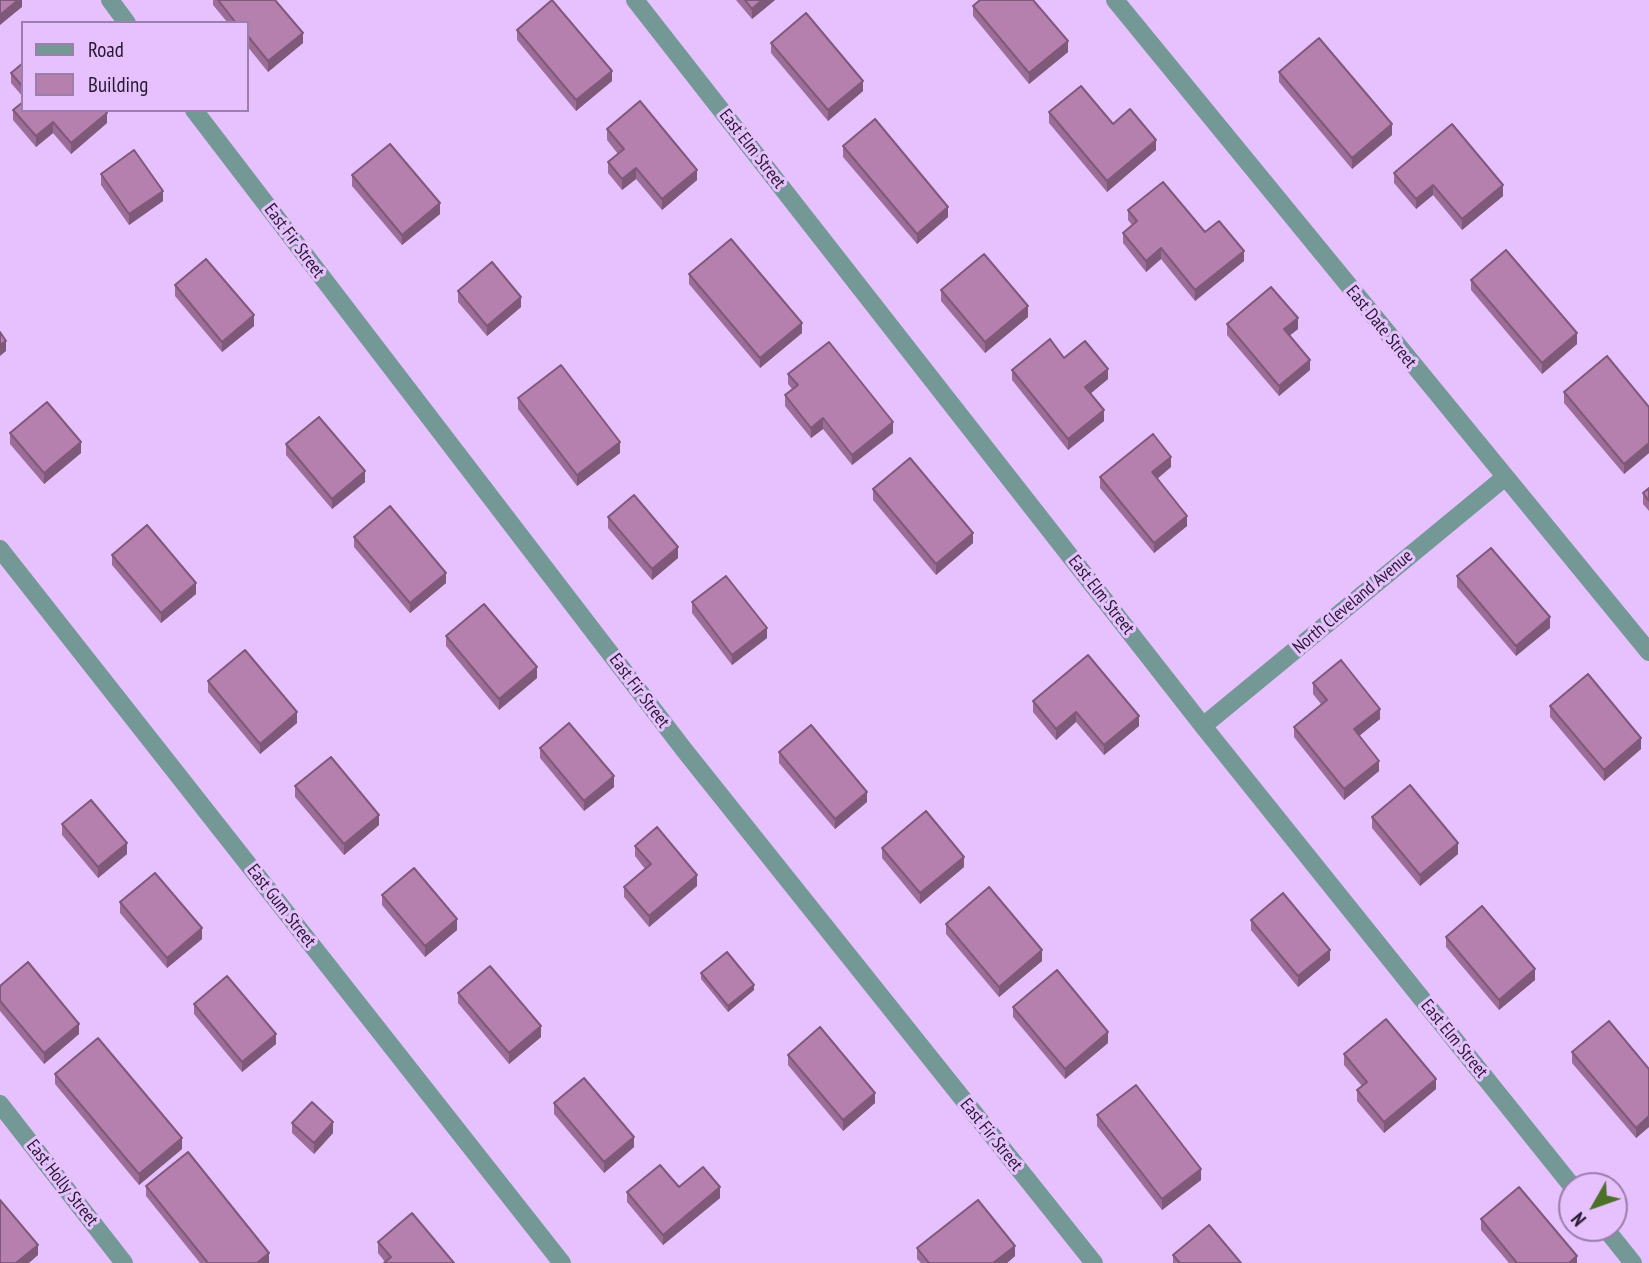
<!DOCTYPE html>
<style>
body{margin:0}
#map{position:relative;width:1649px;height:1263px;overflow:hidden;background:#e6c1fe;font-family:"PT Sans Narrow",sans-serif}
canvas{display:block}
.legend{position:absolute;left:21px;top:21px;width:228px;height:91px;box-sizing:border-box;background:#e6c1fe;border:2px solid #9a7eac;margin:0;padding:9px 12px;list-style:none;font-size:21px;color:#271930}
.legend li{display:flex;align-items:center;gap:14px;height:35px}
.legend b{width:35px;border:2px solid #9a7eac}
.north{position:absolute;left:1558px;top:1172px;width:70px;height:70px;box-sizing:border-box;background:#e6c1fe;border:2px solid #9a7eac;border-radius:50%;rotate:230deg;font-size:19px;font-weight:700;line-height:28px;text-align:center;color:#271930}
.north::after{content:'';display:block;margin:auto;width:24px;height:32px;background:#4d7029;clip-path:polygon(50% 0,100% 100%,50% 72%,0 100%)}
</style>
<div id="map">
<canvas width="1649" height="1263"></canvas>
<ul class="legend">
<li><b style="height:9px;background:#739896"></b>Road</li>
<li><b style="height:19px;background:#b57fae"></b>Building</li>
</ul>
<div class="north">N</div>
</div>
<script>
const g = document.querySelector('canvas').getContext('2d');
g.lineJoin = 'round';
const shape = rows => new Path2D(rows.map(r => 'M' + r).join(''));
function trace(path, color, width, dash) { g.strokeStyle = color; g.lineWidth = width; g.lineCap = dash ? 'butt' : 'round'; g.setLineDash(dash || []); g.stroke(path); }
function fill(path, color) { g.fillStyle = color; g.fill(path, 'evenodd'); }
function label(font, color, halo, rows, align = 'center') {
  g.font = font + ' "PT Sans Narrow",sans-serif'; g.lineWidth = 6; g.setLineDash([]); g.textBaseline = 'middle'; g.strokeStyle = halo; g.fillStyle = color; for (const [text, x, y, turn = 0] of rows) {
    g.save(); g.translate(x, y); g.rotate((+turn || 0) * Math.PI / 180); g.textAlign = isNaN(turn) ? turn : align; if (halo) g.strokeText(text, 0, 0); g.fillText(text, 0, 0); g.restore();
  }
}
const minor = shape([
 [110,0,127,23],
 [635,0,1203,726,1572,1186],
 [1115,0,1649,652],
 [194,110,685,751,1094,1263],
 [0,549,562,1263],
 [1203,726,1504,478],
 [0,1104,124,1263],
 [1605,1228,1633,1263]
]);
const wall = shape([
 [213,0,275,0,303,43,268,72,247,46,247,23,228,23,213,5],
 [736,0,775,0,752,19],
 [973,6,1068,52,1029,84,973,16],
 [517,30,612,81,576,111,517,40],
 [771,43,863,91,828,121,771,53],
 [23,63,23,97,11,83,11,73],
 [1279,72,1392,135,1352,169,1279,82],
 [13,110,107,123,71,154,53,133,36,147,13,120],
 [1049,112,1113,124,1156,150,1107,192,1049,123],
 [607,129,697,180,662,210,636,179,622,190,608,173,608,162,618,154,607,140],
 [843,146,948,217,917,244,843,157],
 [1394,173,1503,196,1462,230,1433,195,1416,209,1394,183],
 [101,174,163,201,129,225,101,185],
 [352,175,440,214,402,245,352,186],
 [1128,210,1205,232,1244,261,1195,301,1161,259,1146,272,1123,243,1123,233,1132,225,1128,220],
 [689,274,802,333,760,368,689,284],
 [1471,280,1577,344,1542,374,1471,290],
 [175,285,254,326,222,352,175,296],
 [941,290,1028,317,985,353,941,301],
 [458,291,521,307,487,336,458,302],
 [1227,324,1298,329,1289,336,1310,370,1279,396,1227,335],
 [1064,358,1108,379,1090,394,1104,421,1068,450,1012,380,1012,370],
 [788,374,893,433,852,465,823,429,811,438,785,406,785,395,792,389,788,384],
 [1564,392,1649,407,1649,453,1624,474,1564,403],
 [518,398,620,453,577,486,518,409],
 [10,433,81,453,44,484,10,444],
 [286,444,365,482,332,509,286,455],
 [1171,467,1157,479,1187,526,1154,553,1100,488,1100,477],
 [1649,488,1649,511,1643,504,1643,493],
 [873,489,973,543,936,575,873,500],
 [608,517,678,558,652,580,608,528],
 [354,537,446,583,410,613,354,547],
 [112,555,196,594,161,623,112,565],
 [1457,576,1550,628,1516,656,1457,587],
 [692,602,767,638,732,665,692,613],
 [446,636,537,678,499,710,446,646],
 [208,681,297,723,260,754,208,692],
 [1313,683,1380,719,1359,736,1379,771,1344,800,1294,737,1294,727,1321,704,1313,694],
 [1033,701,1139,726,1104,755,1076,722,1056,740,1033,712],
 [1550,706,1641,749,1604,781,1550,717],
 [540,748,614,787,584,811,540,758],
 [779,752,867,802,835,829,779,763],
 [295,786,379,825,344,855,295,797],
 [1372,817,1458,854,1420,886,1372,828],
 [62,824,127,854,98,878,62,835],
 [635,846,697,886,649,927,624,897,624,887,645,869,635,856],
 [882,848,964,867,920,904,882,858],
 [382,895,457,930,425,957,382,905],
 [120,902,202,939,167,968,120,913],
 [1251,920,1330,960,1298,987,1251,930],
 [946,924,1042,961,999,997,946,934],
 [1446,937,1535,980,1499,1010,1446,947],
 [701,973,754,990,728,1012,701,979],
 [0,986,79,1034,44,1064,0,1011],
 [458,993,541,1037,509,1064,458,1003],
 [194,1004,276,1044,242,1072,194,1014],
 [1013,1007,1108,1043,1065,1079,1013,1017],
 [1572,1052,1649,1069,1649,1127,1636,1138,1572,1063],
 [1344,1054,1436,1089,1384,1133,1357,1101,1357,1090,1362,1086,1344,1065],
 [788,1055,875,1103,843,1131,788,1065],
 [55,1074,182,1149,139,1185,55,1084],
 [554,1103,634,1147,604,1173,554,1114],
 [1097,1115,1201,1180,1162,1210,1097,1126],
 [292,1123,333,1133,314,1154,292,1133],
 [146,1186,269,1263,200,1263,146,1196],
 [679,1187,720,1198,663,1245,627,1202,627,1192],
 [1481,1219,1577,1263,1509,1263,1481,1230],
 [378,1242,454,1263,385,1262,378,1253],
 [917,1248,1015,1256,1007,1263,921,1263,917,1259],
 [1173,1255,1241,1263,1173,1263]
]);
const shadedWall = shape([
 [18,0,22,0,22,7,0,25,0,15],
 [762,0,775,0,752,19,752,9],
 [303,33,303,43,268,72,268,61],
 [1068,41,1068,52,1029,84,1029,73],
 [612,71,612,81,576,111,576,100],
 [863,81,863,91,828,121,828,110],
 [107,113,107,123,71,154,71,143],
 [53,122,53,133,36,147,36,136],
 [1392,124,1392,135,1352,169,1352,158],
 [1156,140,1156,150,1107,192,1107,181],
 [636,168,636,179,622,190,622,179],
 [697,170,697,180,662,210,662,199],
 [1433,185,1433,195,1416,209,1416,199],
 [1503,185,1503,196,1462,230,1462,219],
 [163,191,163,201,129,225,129,214],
 [440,203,440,214,402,245,402,235],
 [948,207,948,217,917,244,917,234],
 [1161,248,1161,259,1146,272,1146,261],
 [1244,251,1244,261,1195,301,1195,290],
 [521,297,521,307,487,336,487,326],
 [1028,306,1028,317,985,353,985,342],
 [254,315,254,326,222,352,222,342],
 [1298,318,1298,329,1284,340,1284,329],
 [802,323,802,333,760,368,760,358],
 [1577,333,1577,344,1542,374,1542,363],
 [6,341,6,351,0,356,0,345],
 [1310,360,1310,370,1279,396,1279,386],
 [1108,369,1108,379,1085,398,1085,387],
 [1104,410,1104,421,1068,450,1068,439],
 [823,418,823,429,811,438,811,428],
 [893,422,893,433,852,465,852,455],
 [81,442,81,453,44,484,44,473],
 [620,442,620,453,577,486,577,475],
 [1649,443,1649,453,1624,474,1624,464],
 [1171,457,1171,467,1152,483,1152,472],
 [365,471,365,482,332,509,332,499],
 [1187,516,1187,526,1154,553,1154,543],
 [973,533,973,543,936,575,936,564],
 [678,547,678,558,652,580,652,569],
 [446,573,446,583,410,613,410,603],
 [196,583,196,594,161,623,161,613],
 [1550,617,1550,628,1516,656,1516,646],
 [767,628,767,638,732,665,732,655],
 [537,667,537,678,499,710,499,699],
 [1380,709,1380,719,1354,740,1354,729],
 [297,712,297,723,260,754,260,744],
 [1076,712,1076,722,1056,740,1056,729],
 [1139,716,1139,726,1104,755,1104,745],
 [1641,738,1641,749,1604,781,1604,770],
 [1379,761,1379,771,1344,800,1344,789],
 [614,776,614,787,584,811,584,801],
 [867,792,867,802,835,829,835,819],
 [379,815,379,825,344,855,344,844],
 [127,843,127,854,98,878,98,867],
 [1458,843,1458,854,1420,886,1420,875],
 [964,857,964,867,920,904,920,893],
 [697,875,697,886,649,927,649,916],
 [457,919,457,930,425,957,425,946],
 [202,928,202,939,167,968,167,958],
 [1042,950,1042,961,999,997,999,987],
 [1330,950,1330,960,1298,987,1298,976],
 [1535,969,1535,980,1499,1010,1499,1000],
 [754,985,754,990,728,1012,728,1006],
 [79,1024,79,1034,44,1064,44,1053],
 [541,1026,541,1037,509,1064,509,1053],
 [1108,1032,1108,1043,1065,1079,1065,1069],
 [276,1034,276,1044,242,1072,242,1062],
 [1436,1079,1436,1089,1384,1133,1384,1122],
 [875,1093,875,1103,843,1131,843,1120],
 [1649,1116,1649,1127,1636,1138,1636,1128],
 [333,1122,333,1133,314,1154,314,1143],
 [634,1137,634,1147,604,1173,604,1162],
 [182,1138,182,1149,139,1185,139,1174],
 [1201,1169,1201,1180,1162,1210,1162,1199],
 [720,1187,720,1198,663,1245,663,1235],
 [38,1245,38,1255,29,1263,16,1263],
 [1015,1246,1015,1256,1007,1263,993,1263],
 [269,1253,269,1263,257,1263],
 [1577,1256,1577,1263,1569,1263]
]);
const building = shape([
 [0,0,18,0,0,15,0,0],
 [218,0,275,0,303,33,268,61,247,35,247,23,236,23,218,0],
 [552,0,612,71,576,100,517,30,552,0],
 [745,0,762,0,752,9,745,0],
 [980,0,1033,0,1068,41,1029,73,973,6,980,0],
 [806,13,863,81,828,110,771,43,806,13],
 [1319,38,1392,124,1352,158,1279,72,1319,38],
 [23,63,23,87,11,73,23,63],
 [1081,86,1113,124,1130,109,1156,140,1107,181,1049,112,1081,86],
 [640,101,697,170,662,199,636,168,622,179,608,162,624,149,607,129,640,101],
 [23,102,23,110,105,110,107,113,71,143,53,122,36,136,13,110,23,102],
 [875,119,948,207,917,234,843,146,875,119],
 [1452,124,1503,185,1462,219,1433,185,1416,199,1394,173,1452,124],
 [390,144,440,203,402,235,352,175,390,144],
 [134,150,163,191,129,214,101,174,134,150],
 [1163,182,1205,232,1219,221,1244,251,1195,290,1161,248,1146,261,1123,233,1137,221,1128,210,1163,182],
 [731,239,802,323,760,358,689,274,731,239],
 [1506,250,1577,333,1542,363,1471,280,1506,250],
 [984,254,1028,306,985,342,941,290,984,254],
 [206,259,254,315,222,342,175,285,206,259],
 [492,262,521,297,487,326,458,291,492,262],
 [1271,287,1298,318,1284,329,1310,360,1279,386,1227,324,1271,287],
 [0,332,6,341,0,345,0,332],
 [1050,339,1064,358,1085,341,1108,369,1085,387,1104,410,1068,439,1012,370,1050,339],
 [829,342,893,422,852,455,823,418,811,428,785,395,798,385,788,374,829,342],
 [1607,356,1649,407,1649,443,1624,464,1564,392,1607,356],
 [561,365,620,442,577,475,518,398,561,365],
 [47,402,81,442,44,473,10,433,47,402],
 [319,417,365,471,332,499,286,444,319,417],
 [1153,434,1171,457,1152,472,1187,516,1154,543,1100,477,1153,434],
 [910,458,973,533,936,564,873,489,910,458],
 [1649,488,1649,501,1643,493,1649,488],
 [634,495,678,547,652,569,608,517,634,495],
 [390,506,446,573,410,603,354,537,390,506],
 [147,525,196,583,161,613,112,555,147,525],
 [1491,548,1550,617,1516,646,1457,576,1491,548],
 [726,576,767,628,732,655,692,602,726,576],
 [484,604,537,667,499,699,446,636,484,604],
 [245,650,297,712,260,744,208,681,245,650],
 [1088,655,1139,716,1104,745,1076,712,1056,729,1033,701,1088,655],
 [1341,660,1380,709,1354,729,1379,761,1344,789,1294,727,1327,700,1313,683,1341,660],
 [1588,674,1641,738,1604,770,1550,706,1588,674],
 [569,723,614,776,584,801,540,748,569,723],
 [811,725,867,792,835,819,779,752,811,725],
 [331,757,379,815,344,844,295,786,331,757],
 [1410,785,1458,843,1420,875,1372,817,1410,785],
 [91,800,127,843,98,867,62,824,91,800],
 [926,811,964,857,920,893,882,848,926,811],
 [657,827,697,875,649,916,624,887,651,864,635,846,657,827],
 [414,868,457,919,425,946,382,895,414,868],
 [155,873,202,928,167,958,120,902,155,873],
 [989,887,1042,950,999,987,946,924,989,887],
 [1283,893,1330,950,1298,976,1251,920,1283,893],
 [1482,906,1535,969,1499,1000,1446,937,1482,906],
 [727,952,754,985,728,1006,701,973,727,952],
 [28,962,79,1024,44,1053,0,1001,0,986,28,962],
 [490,966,541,1026,509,1053,458,993,490,966],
 [1057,970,1108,1032,1065,1069,1013,1007,1057,970],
 [227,976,276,1034,242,1062,194,1004,227,976],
 [1386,1019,1436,1079,1384,1122,1357,1090,1367,1082,1344,1054,1386,1019],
 [1609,1021,1649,1069,1649,1116,1636,1128,1572,1052,1609,1021],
 [820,1027,875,1093,843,1120,788,1055,820,1027],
 [98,1038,182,1138,139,1174,55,1074,98,1038],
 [584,1078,634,1137,604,1162,554,1103,584,1078],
 [1136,1085,1201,1169,1162,1199,1097,1115,1136,1085],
 [312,1102,333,1122,314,1143,292,1123,312,1102],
 [188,1152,269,1253,257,1263,208,1263,146,1186,188,1152],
 [660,1165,679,1187,703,1167,720,1187,663,1235,627,1192,660,1165],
 [1519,1187,1577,1256,1569,1263,1517,1263,1481,1219,1519,1187],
 [0,1200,38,1245,16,1263,0,1263,0,1200],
 [978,1200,1015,1246,993,1263,929,1263,917,1248,978,1200],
 [412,1213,454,1263,384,1263,391,1257,378,1242,412,1213],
 [1209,1225,1241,1263,1180,1263,1173,1255,1209,1225]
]);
const streetNames = [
 ["East Elm Street",752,149,52],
 ["East Fir Street",294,241,53],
 ["East Date Street",1381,327,51],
 ["East Elm Street",1101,595,52],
 ["North Cleveland Avenue",1353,602,-40],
 ["East Fir Street",639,691,53],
 ["East Gum Street",281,906,52],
 ["East Elm Street",1454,1039,51],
 ["East Fir Street",991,1135,51],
 ["East Holly Street",62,1183,52]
];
trace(minor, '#739896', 18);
fill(wall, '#9c6d96');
fill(shadedWall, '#7f597a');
fill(building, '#b57fae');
trace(building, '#7f597a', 2);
label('18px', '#271930', '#e6c1fe', streetNames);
</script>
